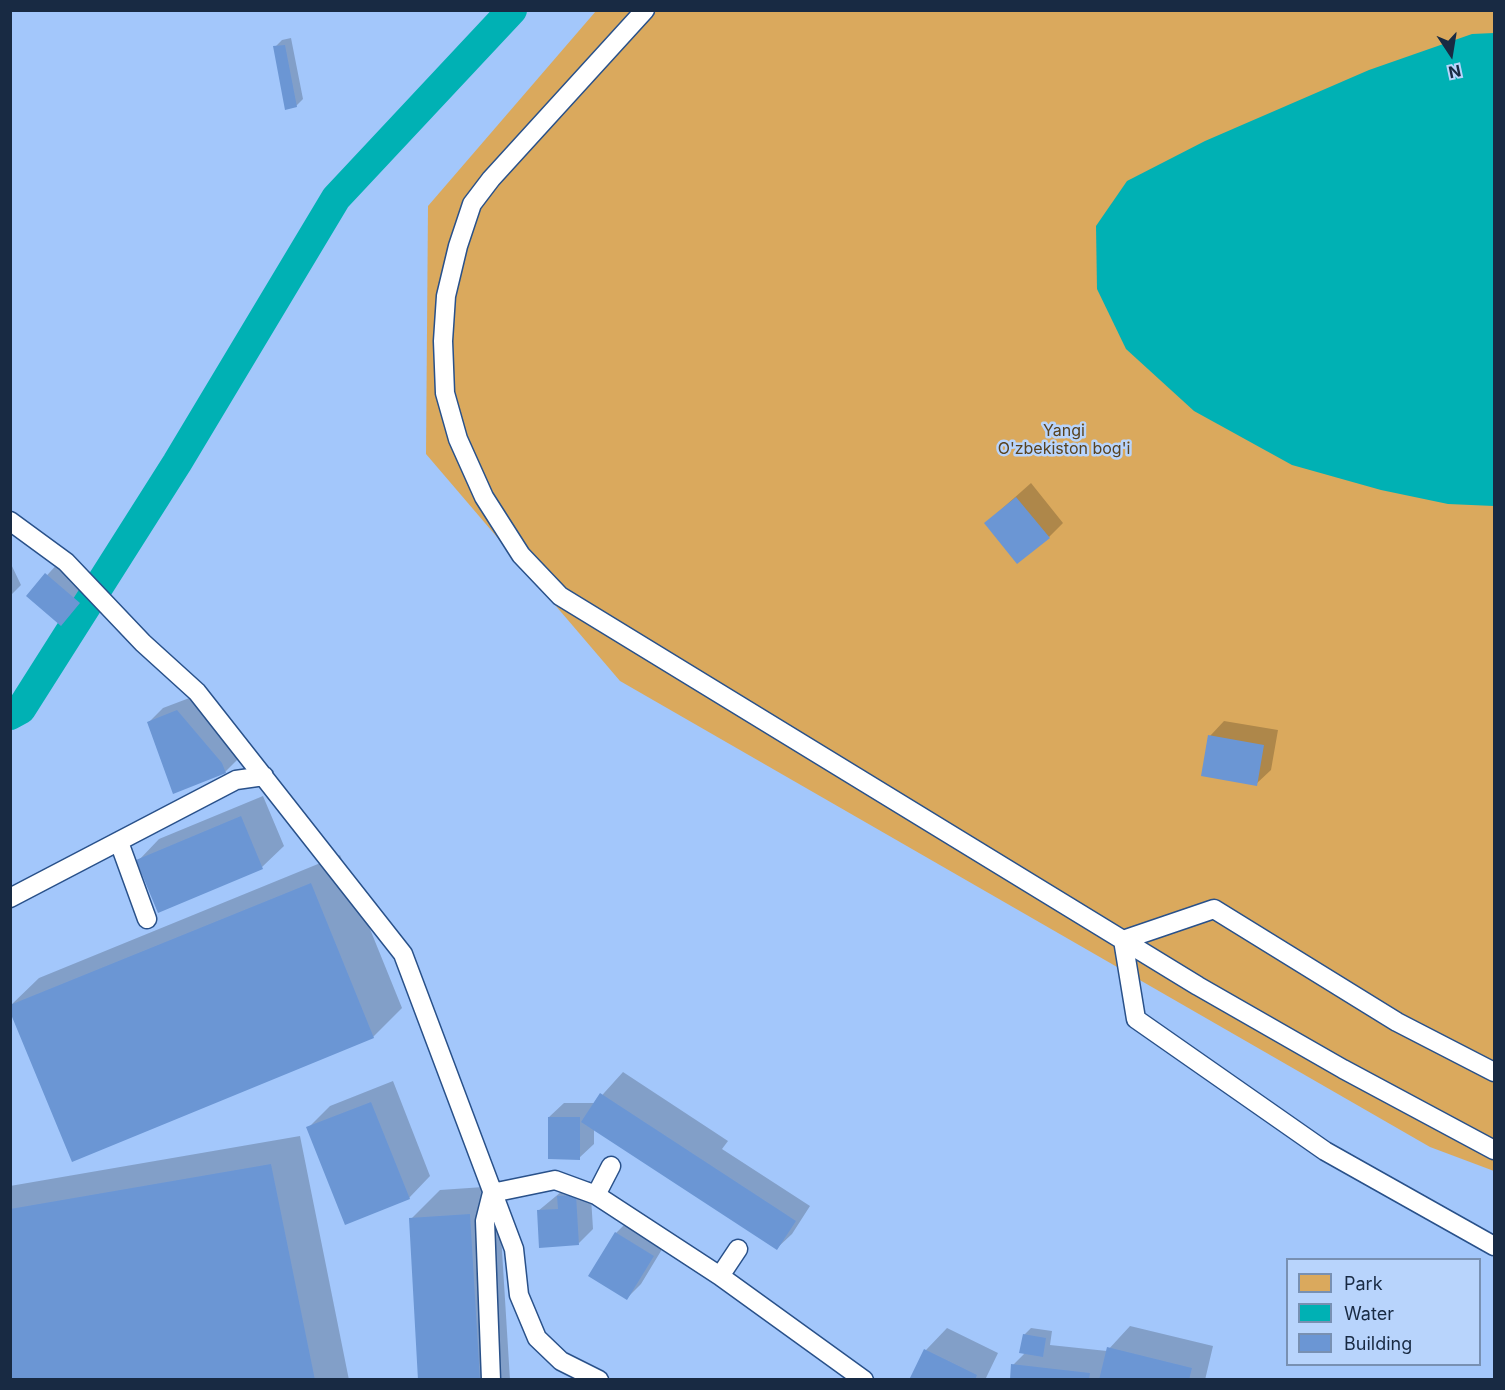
<!DOCTYPE html>
<style>
body{margin:0}
#map{position:relative;width:1505px;height:1390px;overflow:hidden;background:#a3c7fb;font-family:Inter,sans-serif}
canvas{display:block}
.frame{position:absolute;inset:0;border:12px solid #182a43;pointer-events:none}
.legend{position:absolute;left:1286px;top:1258px;width:195px;height:108px;box-sizing:border-box;background:#b8d4fc;border:2px solid #7890b2;margin:0;padding:8px 10px;list-style:none;font-size:18px;color:#182a43}
.legend li{display:flex;align-items:center;gap:12px;height:30px}
.legend b{width:30px;border:2px solid #7890b2}
.north{position:absolute;left:1421px;top:24px;width:60px;height:60px;-webkit-text-stroke:4px #b8d4fc;paint-order:stroke;rotate:168deg;font-size:16px;font-weight:700;line-height:24px;text-align:center;color:#182a43}
.north::after{content:'';display:block;margin:auto;width:21px;height:27px;background:#182a43;clip-path:polygon(50% 0,100% 100%,50% 72%,0 100%)}
</style>
<div id="map">
<canvas width="1505" height="1390"></canvas>
<div class="frame"></div>
<ul class="legend">
<li><b style="height:16px;background:#daa95d"></b>Park</li>
<li><b style="height:16px;background:#00b1b4"></b>Water</li>
<li><b style="height:16px;background:#6b96d4"></b>Building</li>
</ul>
<div class="north">N</div>
</div>
<script>
const g = document.querySelector('canvas').getContext('2d');
g.lineJoin = 'round';
function fill(path, color) { g.fillStyle = color; g.fill(path, 'evenodd'); }
const shape = rows => new Path2D(rows.map(r => 'M' + r).join(''));
function trace(path, color, width, dash) { g.strokeStyle = color; g.lineWidth = width; g.lineCap = dash ? 'butt' : 'round'; g.setLineDash(dash || []); g.stroke(path); }
function label(font, color, halo, rows, align = 'center') {
  g.font = font + ' Inter,sans-serif'; g.lineWidth = 5; g.setLineDash([]); g.textBaseline = 'middle'; g.strokeStyle = halo; g.fillStyle = color; for (const [text, x, y, turn = 0] of rows) {
    g.save(); g.translate(x, y); g.rotate((+turn || 0) * Math.PI / 180); g.textAlign = isNaN(turn) ? turn : align; if (halo) g.strokeText(text, 0, 0); g.fillText(text, 0, 0); g.restore();
  }
}
const green = shape([
 [596,11,1494,11,1494,1171,1430,1147,620,681,426,454,428,206]
]);
const water = shape([
 [1494,33,1494,506,1448,504,1381,490,1292,465,1194,411,1126,349,1097,289,1096,226,1127,181,1205,141,1369,70,1472,34]
]);
const shadow = shape([
 [291,38,303,99,296,106,275,47,282,40],
 [1031,483,1063,523,1049,537,986,523],
 [61,560,94,588,61,624,28,596],
 [10,562,21,585,10,596],
 [192,697,240,757,225,772,149,722,163,708],
 [1224,721,1278,730,1271,770,1256,784,1210,736],
 [263,796,284,846,262,867,158,911,138,861,159,839],
 [340,855,402,1008,373,1037,10,1006,39,978],
 [623,1072,728,1141,722,1149,810,1206,792,1234,777,1248,594,1129,594,1144,579,1158,549,1117,564,1103,595,1103],
 [393,1081,430,1176,409,1198,308,1128,330,1106],
 [300,1136,349,1380,10,1380,10,1186],
 [590,1181,593,1229,579,1243,538,1211,573,1182],
 [498,1186,510,1380,420,1380,411,1219,440,1190],
 [630,1219,667,1241,641,1284,627,1298,616,1233],
 [1130,1326,1213,1346,1205,1380,1011,1380,1013,1365,1025,1353,1024,1335,1031,1328,1052,1331,1050,1345,1107,1351],
 [947,1328,998,1353,985,1380,911,1380,926,1350]
]);
const canal = shape([
 [10,715,21,709,177,463,336,198,512,10]
]);
const building = shape([
 [285,45,297,107,285,110,273,46],
 [1016,497,1050,538,1017,564,984,523],
 [45,573,80,603,61,626,26,596],
 [177,710,222,763,226,773,173,794,147,722],
 [1208,735,1264,745,1257,786,1201,776],
 [241,816,263,869,158,913,136,860],
 [311,883,374,1038,72,1162,10,1012,10,1005],
 [600,1093,796,1221,777,1250,581,1122],
 [371,1102,410,1199,345,1225,306,1127],
 [548,1117,580,1117,580,1160,548,1159],
 [271,1164,315,1380,10,1380,10,1209],
 [576,1195,579,1245,539,1248,537,1210,558,1209,557,1196],
 [470,1214,480,1380,418,1380,409,1218],
 [615,1232,654,1256,627,1300,588,1276],
 [1023,1334,1046,1338,1043,1357,1019,1353],
 [1107,1347,1192,1368,1189,1380,1099,1380],
 [924,1349,977,1375,975,1380,909,1380],
 [1011,1364,1090,1373,1089,1380,1010,1380]
]);
const service = shape([
 [645,10,491,179,472,204,458,246,446,296,443,341,445,393,458,439,484,497,521,555,560,596,1198,986,1343,1069,1494,1150],
 [10,521,66,562,143,643,197,692,403,954,514,1249,519,1295,537,1338,561,1361,599,1380],
 [119,842,147,919],
 [10,898,236,780,264,776],
 [1494,1072,1397,1022,1214,909,1123,940,1136,1019,1325,1151,1494,1246],
 [596,1195,611,1166],
 [720,1276,738,1249],
 [491,1380,485,1221,492,1193,555,1180,596,1195,720,1276,864,1380]
]);
const parkNames = [
 ["Yangi",1064,431],
 ["O'zbekiston bog'i",1064,449]
];
fill(green, '#daa95d');
fill(water, '#00b1b4');
fill(shadow, '#0003');
trace(canal, '#00b1b4', 30);
fill(building, '#6b96d4');
trace(service, '#29518a', 21);
trace(service, '#fff', 18);
label('16px', '#58421f', '#b8d4fc', parkNames);
</script>
